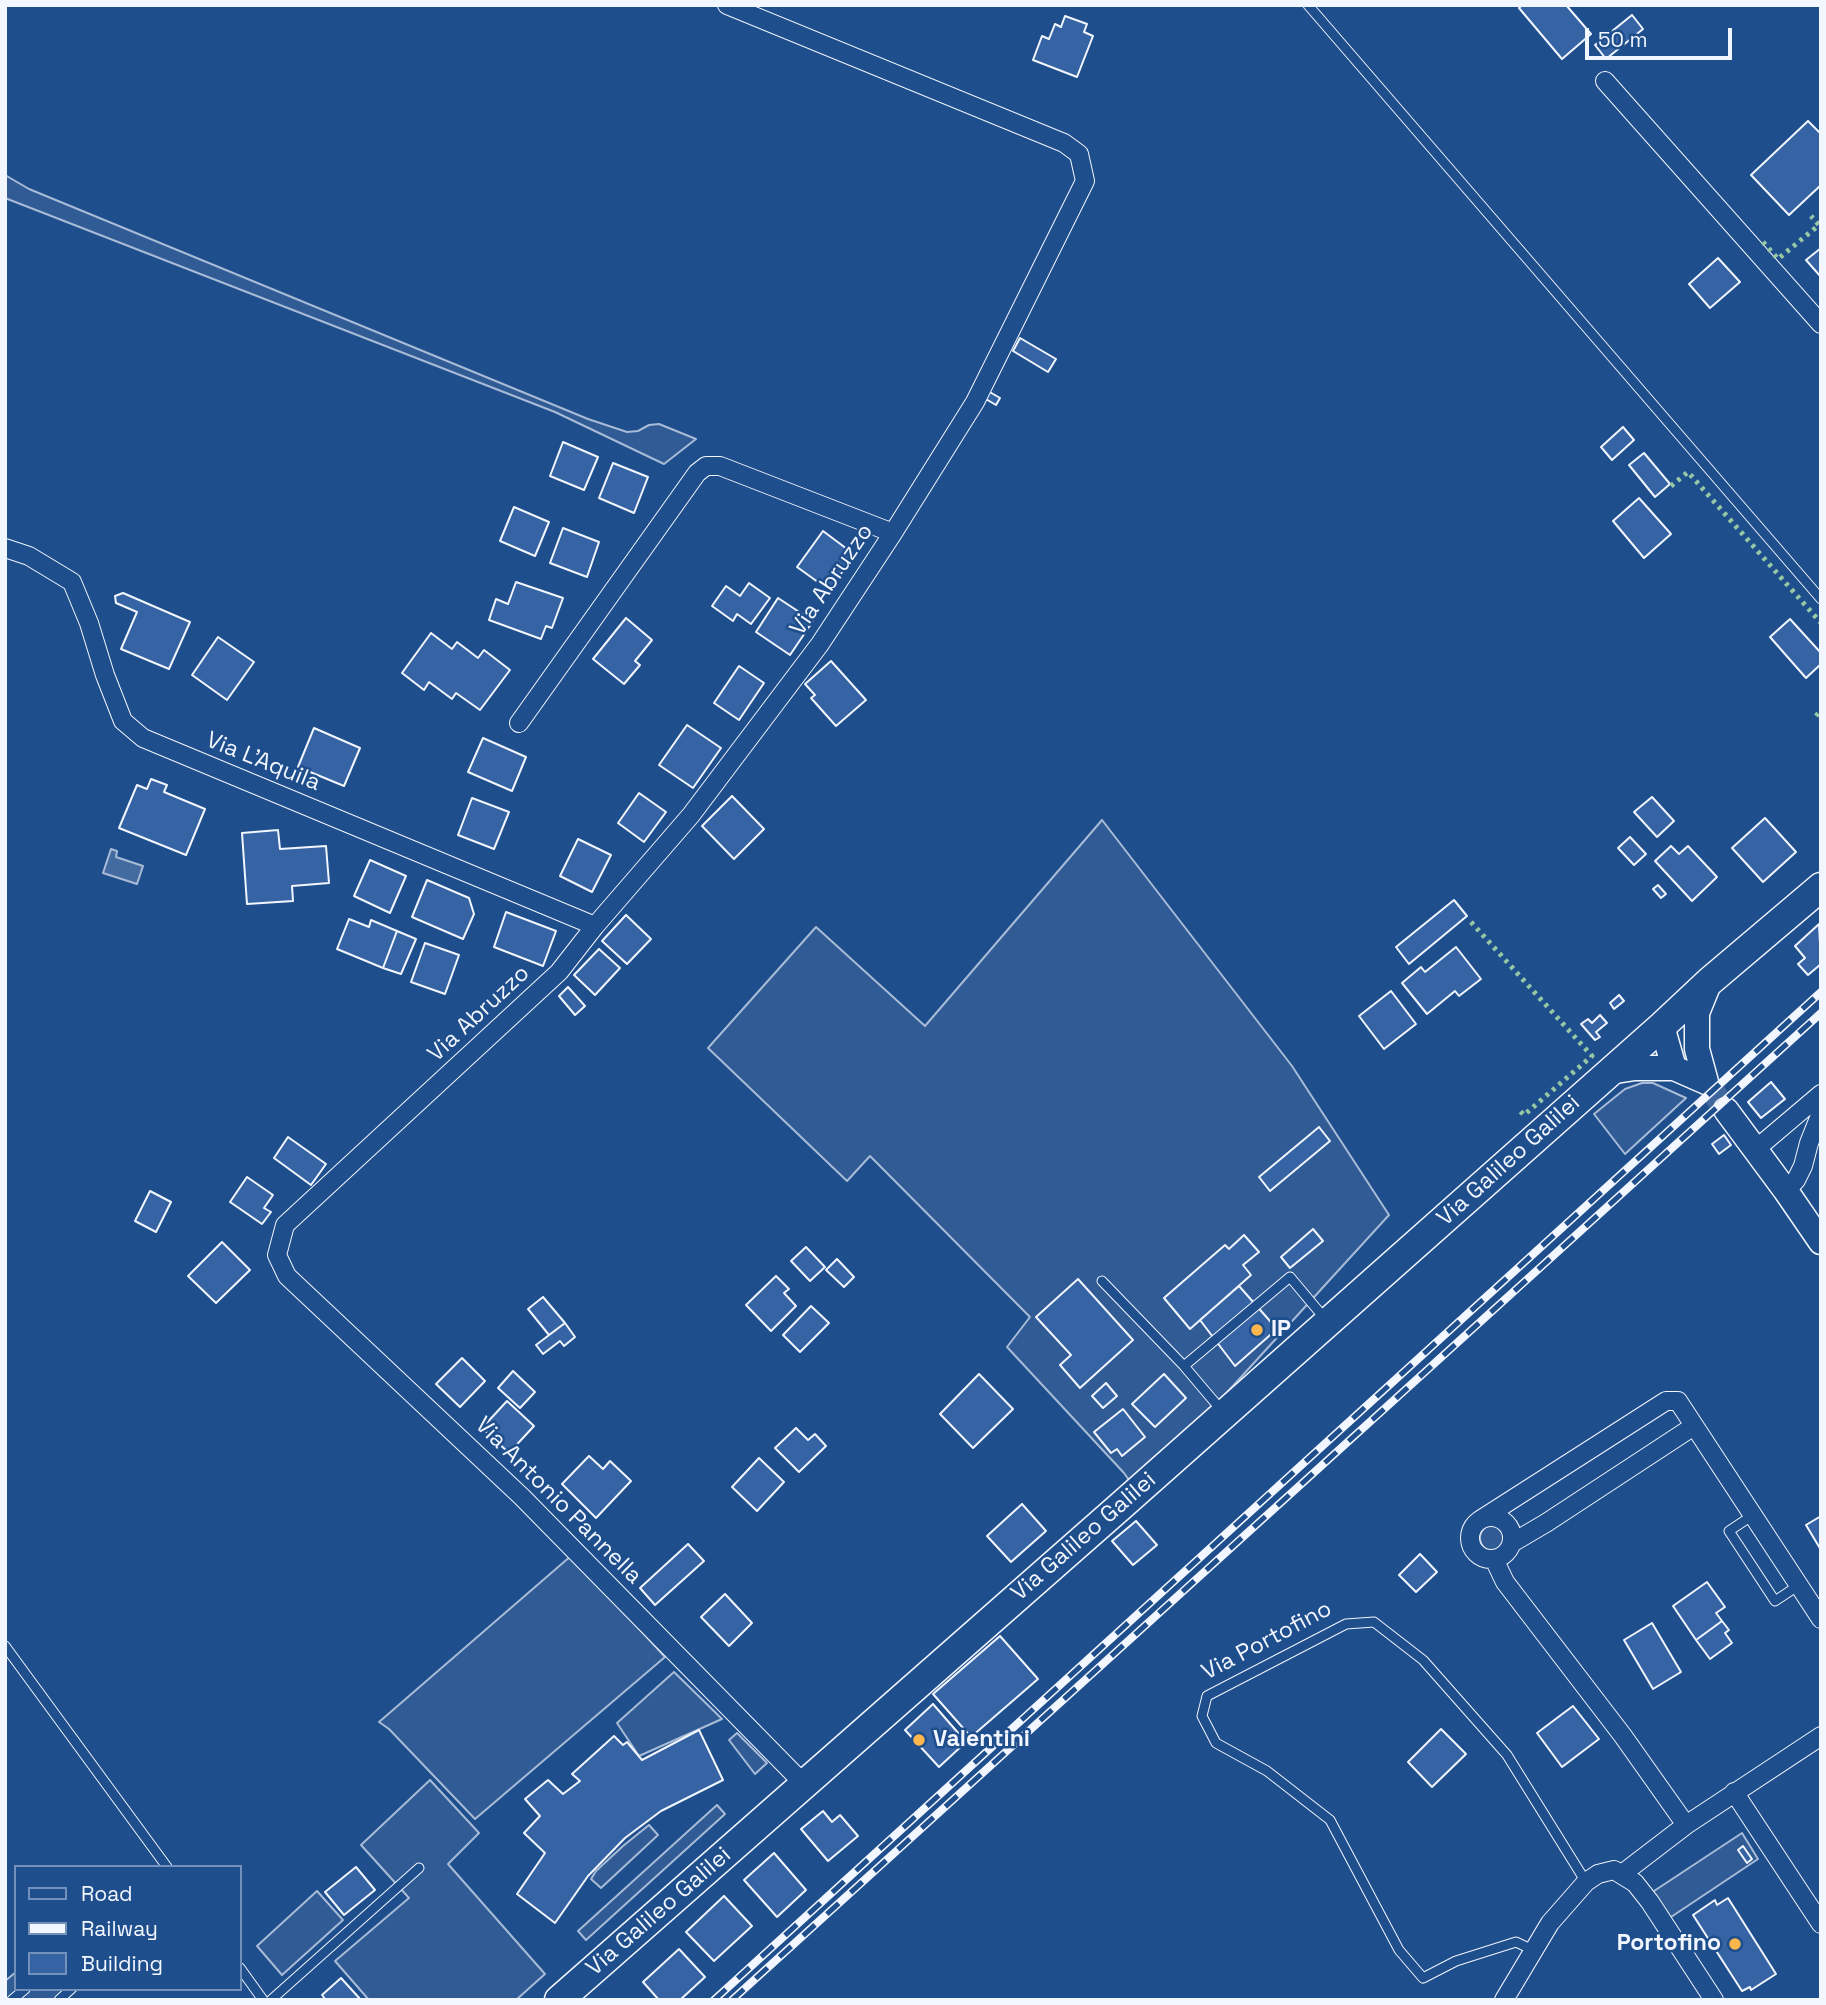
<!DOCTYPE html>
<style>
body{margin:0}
#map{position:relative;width:1826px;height:2005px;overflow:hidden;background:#1f4e8c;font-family:"Space Grotesk",sans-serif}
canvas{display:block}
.frame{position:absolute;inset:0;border:7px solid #f2f6ff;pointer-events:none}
.legend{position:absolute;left:14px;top:1865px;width:228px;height:126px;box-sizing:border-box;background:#1f4e8c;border:2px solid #7391ba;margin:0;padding:9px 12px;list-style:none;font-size:21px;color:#f2f6ff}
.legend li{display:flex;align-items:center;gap:14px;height:35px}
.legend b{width:35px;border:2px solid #7391ba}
.scale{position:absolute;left:1585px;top:28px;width:147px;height:32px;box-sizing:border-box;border:4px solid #f2f6ff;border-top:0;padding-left:9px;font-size:21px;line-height:24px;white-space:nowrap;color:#f2f6ff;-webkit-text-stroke:5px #1f4e8c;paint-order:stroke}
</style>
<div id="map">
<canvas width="1826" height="2005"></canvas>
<div class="frame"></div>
<ul class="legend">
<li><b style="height:9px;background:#1f4e8c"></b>Road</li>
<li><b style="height:9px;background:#f2f6ff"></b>Railway</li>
<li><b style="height:19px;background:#3563a3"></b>Building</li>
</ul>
<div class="scale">50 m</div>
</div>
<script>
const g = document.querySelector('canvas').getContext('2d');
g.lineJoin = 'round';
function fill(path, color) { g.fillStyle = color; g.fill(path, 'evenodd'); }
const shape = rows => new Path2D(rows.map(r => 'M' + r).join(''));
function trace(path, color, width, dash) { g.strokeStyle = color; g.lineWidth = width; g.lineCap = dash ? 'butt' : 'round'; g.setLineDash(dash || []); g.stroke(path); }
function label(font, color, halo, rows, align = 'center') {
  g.font = font + ' "Space Grotesk",sans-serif'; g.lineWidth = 5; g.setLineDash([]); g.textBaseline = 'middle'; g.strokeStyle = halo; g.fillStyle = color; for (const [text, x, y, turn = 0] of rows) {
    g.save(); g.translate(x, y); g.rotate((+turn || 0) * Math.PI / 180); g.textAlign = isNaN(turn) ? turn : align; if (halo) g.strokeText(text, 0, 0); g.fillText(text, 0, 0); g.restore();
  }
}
const built = shape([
 [5,175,29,189,588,419,627,432,638,431,649,425,659,424,696,439,664,464,555,412,5,198,5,175],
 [1102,820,1292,1066,1389,1215,1137,1491,1124,1473,1007,1347,1030,1317,870,1156,847,1181,708,1048,816,927,925,1026,1102,820],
 [1642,1083,1653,1083,1686,1098,1625,1154,1594,1114,1625,1089,1642,1083],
 '1480 1538a13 13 0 1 1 26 0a13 13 0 1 1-26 0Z',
 [572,1555,665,1657,475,1819,389,1729,379,1722,572,1555],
 [674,1672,722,1719,639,1756,617,1723,674,1672],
 [737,1733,767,1763,755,1774,729,1740,737,1733],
 [430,1780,479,1833,448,1864,545,1974,516,2000,369,2000,335,1961,409,1898,361,1845,430,1780],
 [717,1805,725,1814,586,1940,578,1931,717,1805],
 [649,1825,658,1835,601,1888,591,1879,596,1871,623,1846,649,1825],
 [1742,1833,1758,1859,1668,1919,1651,1893,1742,1833],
 [317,1891,343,1920,282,1975,257,1946,317,1891],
 [16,1972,16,1989,78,1989,65,2000,5,2000,5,1981,16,1972]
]);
const water = shape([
 [111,849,117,851,116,857,143,866,137,884,103,873,111,849]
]);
const building = shape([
 [1522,5,1566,5,1591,34,1562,59,1519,8,1522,5],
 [1632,15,1643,29,1606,59,1595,45,1632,15],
 [1065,16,1087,24,1084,32,1093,36,1077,77,1033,60,1042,36,1049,39,1055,24,1061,27,1065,16],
 [1808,121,1821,134,1821,185,1789,215,1751,175,1808,121],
 [1821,248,1821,277,1806,260,1821,248],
 [1718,258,1740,282,1710,308,1689,284,1718,258],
 [1020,338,1056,359,1048,372,1013,351,1020,338],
 [988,391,1000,398,996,405,984,398,988,391],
 [1623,427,1634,440,1612,460,1601,447,1623,427],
 [563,442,598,457,584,490,550,476,563,442],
 [1644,453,1670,484,1655,497,1629,465,1644,453],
 [613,463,648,477,634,513,599,498,613,463],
 [1639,498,1671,534,1644,558,1613,521,1639,498],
 [514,507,549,522,535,556,500,541,514,507],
 [563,528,599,542,587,577,550,563,563,528],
 [823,531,855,555,829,590,797,567,823,531],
 [516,582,563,598,552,628,546,626,541,639,489,620,496,599,508,604,516,582],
 [749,583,770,598,751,624,737,614,733,621,712,606,726,586,740,596,749,583],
 [123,593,190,622,169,669,121,649,137,612,116,603,115,596,123,593],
 [778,598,813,621,790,655,756,632,778,598],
 [626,618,652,640,635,661,640,665,624,684,593,659,626,618],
 [1790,619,1821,653,1821,664,1806,678,1770,637,1790,619],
 [431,633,452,649,457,642,478,658,484,650,510,670,480,710,456,693,452,699,429,682,424,690,402,673,431,633],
 [218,637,254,662,227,700,192,675,218,637],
 [831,661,866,700,836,726,811,698,815,695,805,684,831,661],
 [739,666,764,683,739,720,714,703,739,666],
 [687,725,721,748,693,788,659,765,687,725],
 [314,728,360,748,344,786,298,767,314,728],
 [483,738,526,757,512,791,468,772,483,738],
 [151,779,167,785,164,792,205,809,186,855,119,828,137,785,147,789,151,779],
 [639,793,666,812,644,842,618,823,639,793],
 [732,796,764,829,734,859,702,826,732,796],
 [1652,797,1674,821,1657,837,1634,812,1652,797],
 [472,798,509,812,494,849,458,835,472,798],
 [1765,818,1796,852,1763,882,1732,848,1765,818],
 [278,830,280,849,326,846,329,883,292,886,293,901,247,904,242,833,278,830],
 [1630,837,1646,854,1634,865,1618,848,1630,837],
 [578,839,611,855,592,892,560,876,578,839],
 [1671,846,1679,854,1688,846,1717,877,1692,901,1655,861,1671,846],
 [370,860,406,876,390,913,354,896,370,860],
 [427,880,469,898,474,914,463,939,412,917,427,880],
 [1658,885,1666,894,1661,898,1653,889,1658,885],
 [1454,900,1467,916,1409,964,1396,947,1454,900],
 [506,912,556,931,543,966,494,947,506,912],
 [626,915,651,939,627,964,602,941,626,915],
 [349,919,369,927,371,920,397,931,383,968,337,949,349,919],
 [1819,924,1821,964,1808,975,1798,964,1805,958,1795,946,1819,924],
 [397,931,416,939,401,974,383,968,397,931],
 [425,943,459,955,445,994,411,982,425,943],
 [1456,947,1481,979,1459,996,1455,991,1427,1014,1402,983,1421,967,1425,972,1456,947],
 [599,949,620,968,595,995,574,975,599,949],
 [568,987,585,1006,575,1015,559,996,568,987],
 [1391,991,1416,1024,1384,1049,1359,1016,1391,991],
 [1619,995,1624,1001,1614,1009,1610,1003,1619,995],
 [1600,1015,1607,1023,1596,1032,1600,1037,1595,1040,1581,1024,1588,1019,1592,1023,1600,1015],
 [1771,1082,1785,1099,1761,1118,1748,1102,1771,1082],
 [1319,1127,1330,1141,1270,1191,1259,1177,1319,1127],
 [1724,1135,1731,1145,1719,1154,1712,1144,1724,1135],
 [288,1137,326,1164,311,1185,274,1158,288,1137],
 [247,1177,273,1195,264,1208,271,1212,262,1224,230,1202,247,1177],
 [150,1191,171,1202,156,1232,135,1221,150,1191],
 [1313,1229,1323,1241,1290,1268,1281,1257,1313,1229],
 [1244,1235,1259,1252,1243,1265,1251,1275,1190,1329,1164,1298,1225,1245,1229,1249,1244,1235],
 [222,1242,250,1270,216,1303,188,1276,222,1242],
 [806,1247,825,1267,810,1281,791,1261,806,1247],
 [837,1259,854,1277,844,1287,826,1270,837,1259],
 [776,1276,789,1289,784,1293,796,1306,771,1331,746,1305,776,1276],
 [1078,1279,1133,1340,1080,1388,1060,1365,1071,1355,1036,1317,1078,1279],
 [1239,1286,1277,1329,1235,1366,1200,1320,1239,1286],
 [543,1297,565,1323,549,1335,528,1309,543,1297],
 [811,1306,829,1323,800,1352,783,1335,811,1306],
 [565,1323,575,1337,564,1346,560,1341,543,1354,536,1345,565,1323],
 [462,1358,485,1381,460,1407,436,1384,462,1358],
 [513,1371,535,1392,520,1408,498,1388,513,1371],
 [979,1374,1013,1409,973,1448,940,1414,979,1374],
 [1164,1374,1186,1398,1155,1427,1132,1404,1164,1374],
 [1106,1383,1117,1396,1103,1408,1092,1396,1106,1383],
 [507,1401,534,1426,509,1453,482,1428,507,1401],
 [1123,1409,1145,1437,1122,1456,1117,1449,1111,1453,1094,1432,1123,1409],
 [796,1428,808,1440,815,1434,826,1446,799,1472,775,1448,796,1428],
 [589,1456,603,1469,610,1461,631,1481,596,1518,562,1484,589,1456],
 [759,1458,784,1482,757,1511,732,1487,759,1458],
 [1022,1504,1046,1531,1011,1562,987,1536,1022,1504],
 [1821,1516,1821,1550,1806,1525,1821,1516],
 [1136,1521,1157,1545,1133,1565,1112,1541,1136,1521],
 [688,1544,704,1561,655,1605,640,1588,688,1544],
 [1420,1554,1437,1572,1416,1592,1399,1575,1420,1554],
 [1707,1582,1725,1607,1716,1613,1722,1621,1696,1640,1673,1606,1707,1582],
 [725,1594,752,1623,729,1646,701,1617,725,1594],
 [1722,1621,1729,1630,1725,1633,1732,1643,1710,1659,1696,1640,1722,1621],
 [1652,1623,1681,1672,1653,1689,1624,1640,1652,1623],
 [1000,1636,1038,1679,971,1737,933,1694,1000,1636],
 [933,1704,966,1742,939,1767,905,1730,933,1704],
 [1573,1706,1599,1739,1562,1767,1537,1733,1573,1706],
 [1441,1729,1466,1754,1432,1787,1408,1762,1441,1729],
 [699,1730,723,1780,661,1811,625,1838,588,1876,555,1923,517,1894,545,1853,524,1833,540,1816,525,1799,548,1780,563,1794,580,1781,572,1774,614,1736,623,1745,627,1742,642,1760,699,1730],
 [823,1811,832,1822,840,1815,858,1836,828,1861,801,1829,823,1811],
 [1743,1846,1752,1859,1747,1863,1738,1850,1743,1846],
 [774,1853,806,1890,777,1917,744,1880,774,1853],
 [356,1867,375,1890,344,1915,325,1892,356,1867],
 [724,1896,752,1926,714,1961,686,1932,724,1896],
 [1728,1898,1776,1974,1751,1990,1750,1987,1742,1991,1693,1915,1715,1900,1717,1905,1728,1898],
 [679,1949,705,1977,680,2000,659,2000,643,1982,679,1949],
 [341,1978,361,2000,326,2000,322,1995,341,1978]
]);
const secondaryTunnel = shape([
 [1706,1082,1726,1110]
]);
const lane = shape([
 [1308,5,1821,599],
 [1102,1281,1184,1366],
 [1223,1412,1184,1366,1290,1277,1326,1320],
 [1753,1515,1729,1531,1775,1601,1799,1585],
 [5,1646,167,1867],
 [1533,1950,1516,1942,1456,1961,1423,1978,1399,1950,1330,1820,1267,1771,1216,1743,1202,1716,1207,1696,1346,1624,1374,1622,1423,1660,1507,1755,1586,1882],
 [240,1968,263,2000],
 [12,2000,25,1989],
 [59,2000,71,1989],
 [271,2000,419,1868]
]);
const street = shape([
 [727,5,1064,143,1079,154,1085,181,975,402,893,533,820,644,691,815,595,926,559,972,285,1225,277,1255,287,1276,522,1497,804,1784],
 [1605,81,1821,324],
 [5,548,29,556,72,582,89,623,105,675,123,721,143,738,595,926],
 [519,723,697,473,706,466,720,466,893,533],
 [1756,1149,1821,1094],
 [1786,1191,1796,1180,1803,1166,1809,1143,1821,1113],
 '1470 1538a21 21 0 1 1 42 0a21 21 0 1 1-42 0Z',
 [1480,1520,1666,1401,1678,1401,1821,1619],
 [1512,1543,1546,1523,1694,1426],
 [1494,1559,1505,1582,1623,1736,1686,1825],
 [1734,1792,1821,1924],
 [1622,1874,1686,1825,1821,1736],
 [1504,2000,1550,1923,1586,1882,1598,1874,1614,1870,1635,1883,1650,1902,1714,2000]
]);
const secondary = shape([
 [1662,1026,1674,1068],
 [1609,1072,1635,1068,1674,1068,1706,1082],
 [1706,1082,1697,1049,1697,1013,1710,981],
 [1726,1110,1786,1191,1821,1242]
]);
const primary = shape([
 [559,2000,1123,1504,1662,1026,1710,981,1821,887]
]);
const rail = shape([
 [714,2000,1821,992],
 [732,2000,1821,1013]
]);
const hedge = shape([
 [1763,242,1778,259,1819,225,1811,216],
 [1671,486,1688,472,1821,623],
 [1816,716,1821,710],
 [1471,922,1592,1056,1524,1115,1517,1108]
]);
const markers = [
 [1257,1330,7,"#ffb74d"],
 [919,1740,7,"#ffb74d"],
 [1735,1944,7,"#ffb74d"]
];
const streetNames = [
 ["Via Abruzzo",832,580,-56],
 ["Via L'Aquila",263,762,22],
 ["Via Abruzzo",479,1014,-43],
 ["Via Galileo Galilei",1509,1161,-42],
 ["Via Antonio Pannella",558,1501,45],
 ["Via Galileo Galilei",1084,1537,-41],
 ["Via Portofino",1267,1641,-28],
 ["Via Galileo Galilei",659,1912,-41]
];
const poiNames = [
 ["IP",1271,1330],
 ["Valentini",933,1740],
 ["Portofino",1721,1944,"right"]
];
fill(built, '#305b95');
trace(built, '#a8bbd7', 2);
fill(water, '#446ba0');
trace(water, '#a8bbd7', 2);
fill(building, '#3563a3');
trace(building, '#f2f6ff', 2);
trace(secondaryTunnel, '#3f679d', 24, [24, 12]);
trace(lane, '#f2f6ff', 11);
trace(street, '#f2f6ff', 20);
trace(secondary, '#f2f6ff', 27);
trace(primary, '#f2f6ff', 31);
trace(lane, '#1f4e8c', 9);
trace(street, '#1f4e8c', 18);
trace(secondary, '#1f4e8c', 24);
trace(primary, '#1f4e8c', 28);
trace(rail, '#f2f6ff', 8);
trace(rail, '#1f4e8c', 5, [16]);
trace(hedge, '#97c8a6', 5, [3.5, 5]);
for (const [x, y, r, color] of markers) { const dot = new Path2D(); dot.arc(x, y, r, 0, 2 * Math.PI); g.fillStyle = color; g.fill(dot); trace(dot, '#1f4e8c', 2.5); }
label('23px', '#f2f6ff', '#1f4e8c', streetNames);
label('bold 23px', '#f2f6ff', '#1f4e8c', poiNames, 'left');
</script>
